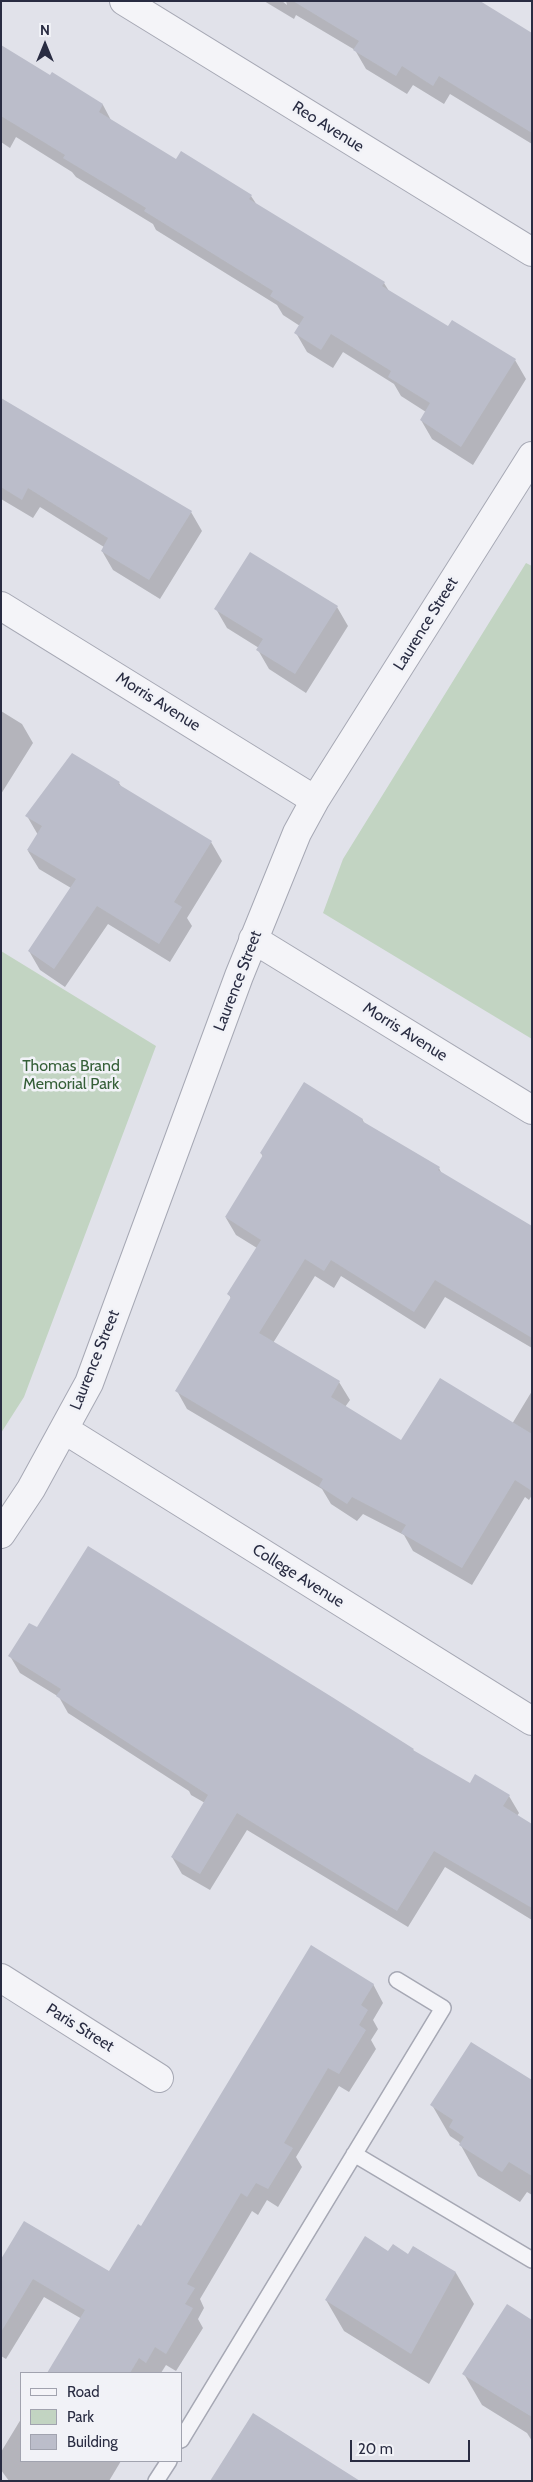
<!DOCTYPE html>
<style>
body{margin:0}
#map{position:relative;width:533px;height:2482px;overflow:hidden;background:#e1e2ea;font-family:Cabin,sans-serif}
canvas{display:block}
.frame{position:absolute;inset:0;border:2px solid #292c42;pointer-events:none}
.legend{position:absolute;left:20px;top:2372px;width:162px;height:90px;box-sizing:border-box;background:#f1f2f7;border:1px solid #a1a3af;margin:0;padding:6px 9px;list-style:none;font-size:15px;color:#292c42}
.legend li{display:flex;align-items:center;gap:10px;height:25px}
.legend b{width:25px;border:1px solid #a1a3af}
.north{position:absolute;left:20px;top:20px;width:50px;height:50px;-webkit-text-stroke:4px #f1f2f7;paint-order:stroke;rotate:0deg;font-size:14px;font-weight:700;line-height:20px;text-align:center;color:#292c42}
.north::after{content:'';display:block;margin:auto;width:18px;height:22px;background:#292c42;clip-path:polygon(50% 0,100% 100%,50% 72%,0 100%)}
.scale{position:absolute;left:350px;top:2440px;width:120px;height:22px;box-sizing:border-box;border:2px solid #292c42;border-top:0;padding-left:6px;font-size:15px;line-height:18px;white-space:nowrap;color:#292c42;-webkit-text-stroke:4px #f1f2f7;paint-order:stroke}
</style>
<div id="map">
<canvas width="533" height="2482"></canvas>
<div class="frame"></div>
<ul class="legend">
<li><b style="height:6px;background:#f4f4f8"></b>Road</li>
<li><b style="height:14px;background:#c2d4c2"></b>Park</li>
<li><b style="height:14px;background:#bbbdca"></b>Building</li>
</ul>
<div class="north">N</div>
<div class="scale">20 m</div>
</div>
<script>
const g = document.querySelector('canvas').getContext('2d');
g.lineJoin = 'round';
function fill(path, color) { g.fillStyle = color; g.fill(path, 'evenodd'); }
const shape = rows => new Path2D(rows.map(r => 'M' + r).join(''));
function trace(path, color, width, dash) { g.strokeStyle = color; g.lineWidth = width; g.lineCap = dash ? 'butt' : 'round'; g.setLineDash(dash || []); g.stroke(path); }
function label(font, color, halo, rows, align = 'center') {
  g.font = font + ' Cabin,sans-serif'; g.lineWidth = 5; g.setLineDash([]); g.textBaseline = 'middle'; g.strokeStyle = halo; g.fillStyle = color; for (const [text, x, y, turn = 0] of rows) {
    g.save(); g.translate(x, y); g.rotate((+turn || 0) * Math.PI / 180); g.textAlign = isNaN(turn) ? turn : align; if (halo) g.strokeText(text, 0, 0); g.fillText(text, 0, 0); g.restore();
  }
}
const green = shape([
 [526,563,532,566,532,1039,323,913,343,859],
 [1,951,156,1046,24,1397,1,1433]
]);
const shadow = shape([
 [264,1,282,1,287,5,286,1,397,1,532,35,532,144,450,94,444,104,413,85,407,94,366,69,355,50,296,15,294,19],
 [1,46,50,77,103,105,112,122,176,161,251,196,257,205,384,283,389,291,448,327,515,360,526,379,473,465,432,439,421,420,426,412,401,396,394,384,343,352,333,368,307,352,296,333,300,326,283,315,277,305,156,230,153,224,76,177,72,172,16,137,10,148,1,142],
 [1,399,191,512,202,531,160,599,113,570,102,551,104,547,40,507,33,518,1,499],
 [337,607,348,626,306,693,269,669,258,650,259,648,227,628,216,609],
 [1,711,22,724,33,743,1,794],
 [119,783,122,788,211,842,222,861,187,918,192,926,170,962,108,924,65,987,40,970,29,951,71,888,39,869,28,851,38,835,27,816],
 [362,1119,365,1124,439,1168,442,1174,532,1228,532,1348,445,1297,425,1329,341,1276,334,1288,315,1276,273,1343,339,1382,350,1400,345,1407,402,1442,512,1424,532,1391,532,1495,529,1500,525,1497,472,1585,413,1551,404,1535,363,1514,357,1521,331,1504,322,1489,187,1409,177,1391,231,1299,229,1294,257,1248,236,1235,226,1218,263,1157,261,1153],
 [37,1629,413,1750,415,1753,470,1785,509,1796,519,1813,517,1816,532,1826,532,1920,445,1867,408,1927,247,1830,210,1890,182,1874,172,1857,205,1803,191,1795,189,1791,68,1713,59,1697,20,1673,10,1656],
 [373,1984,383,2003,373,2020,378,2029,371,2040,376,2049,349,2092,339,2086,296,2157,302,2167,278,2207,267,2200,258,2215,252,2211,200,2299,204,2308,198,2319,203,2328,176,2371,166,2365,161,2373,49,2373,82,2319,44,2297,6,2359,1,2356,1,2262,110,2273,141,2228],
 [532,2082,532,2195,527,2192,520,2202,478,2176,459,2142,450,2136,432,2105],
 [414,2247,456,2273,474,2304,429,2384,344,2331,326,2300,388,2253,409,2255],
 [532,2321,532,2441,527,2433,482,2405,464,2374],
 [21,2419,21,2461,121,2461,109,2481,9,2481,1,2470,1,2452]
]);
const building = shape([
 [293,1,480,1,532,33,532,133,439,76,433,86,402,66,396,76,353,50,359,41],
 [1,45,50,75,52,72,103,104,99,112,176,159,181,151,252,195,249,199,385,282,382,286,448,326,452,320,516,359,461,447,420,420,430,403,388,377,391,371,331,334,321,350,294,333,304,317,270,296,273,291,144,211,146,208,63,158,65,155,1,116],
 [1,398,192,511,149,580,101,551,108,538,28,488,22,500,1,487],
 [250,552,338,606,295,674,256,650,263,639,214,609],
 [72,753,120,782,118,784,212,841,174,902,182,907,159,944,97,906,54,969,28,951,76,879,27,850,42,826,25,816],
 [304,1082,363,1119,362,1121,440,1167,438,1170,532,1226,532,1338,435,1280,414,1312,331,1260,324,1271,305,1259,259,1333,340,1381,331,1397,401,1440,440,1378,532,1434,532,1491,515,1480,462,1568,401,1533,406,1525,352,1497,347,1504,319,1486,323,1479,175,1391,231,1297,227,1294,261,1240,225,1217,263,1155,260,1153],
 [88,1546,332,1697,414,1749,413,1750,470,1783,475,1774,510,1795,503,1806,532,1824,532,1908,434,1851,397,1911,237,1813,200,1874,171,1857,208,1795,56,1696,61,1689,8,1656,29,1623,37,1627],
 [311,1945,374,1984,361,2005,368,2010,359,2025,366,2030,339,2074,328,2068,284,2143,293,2148,268,2189,256,2183,247,2197,241,2193,187,2284,195,2288,185,2304,193,2308,166,2354,155,2347,146,2363,139,2358,130,2373,47,2373,85,2310,33,2279,1,2332,1,2259,24,2221,109,2271,138,2224,141,2226],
 [471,2042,532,2080,532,2176,509,2162,502,2172,459,2145,464,2137,449,2127,453,2120,430,2105],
 [365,2236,388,2251,393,2244,408,2254,413,2246,456,2272,411,2354,325,2300],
 [507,2304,532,2320,532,2417,462,2374],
 [253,2413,360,2481,210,2481]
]);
const service = shape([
 [354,2154,532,2260],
 [181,2440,443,2008,397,1980],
 [156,2481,169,2461]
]);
const minor = shape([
 [124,1,532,252],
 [1,606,315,800],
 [253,939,532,1110],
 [65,1430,532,1721],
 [1,1534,31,1489,89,1383,239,976,297,833,315,800,532,456],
 [1,1978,159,2078]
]);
const streetNames = [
 ["Reo Avenue",328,127,32],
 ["Laurence Street",426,624,-58],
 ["Morris Avenue",158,702,32],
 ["Laurence Street",238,981,-69],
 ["Morris Avenue",405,1032,32],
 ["Laurence Street",95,1360,-68],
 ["College Avenue",298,1576,32],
 ["Paris Street",80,2028,32]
];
const parkNames = [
 ["Thomas Brand",71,1066],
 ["Memorial Park",71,1084]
];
fill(green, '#c2d4c2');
fill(shadow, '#0003');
fill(building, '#bbbdca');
trace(service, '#a6a8b4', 18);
trace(minor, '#a6a8b4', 30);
trace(service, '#f4f4f8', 15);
trace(minor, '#f4f4f8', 28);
label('16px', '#292c42', '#f1f2f7', streetNames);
label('16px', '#355f38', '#f1f2f7', parkNames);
</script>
